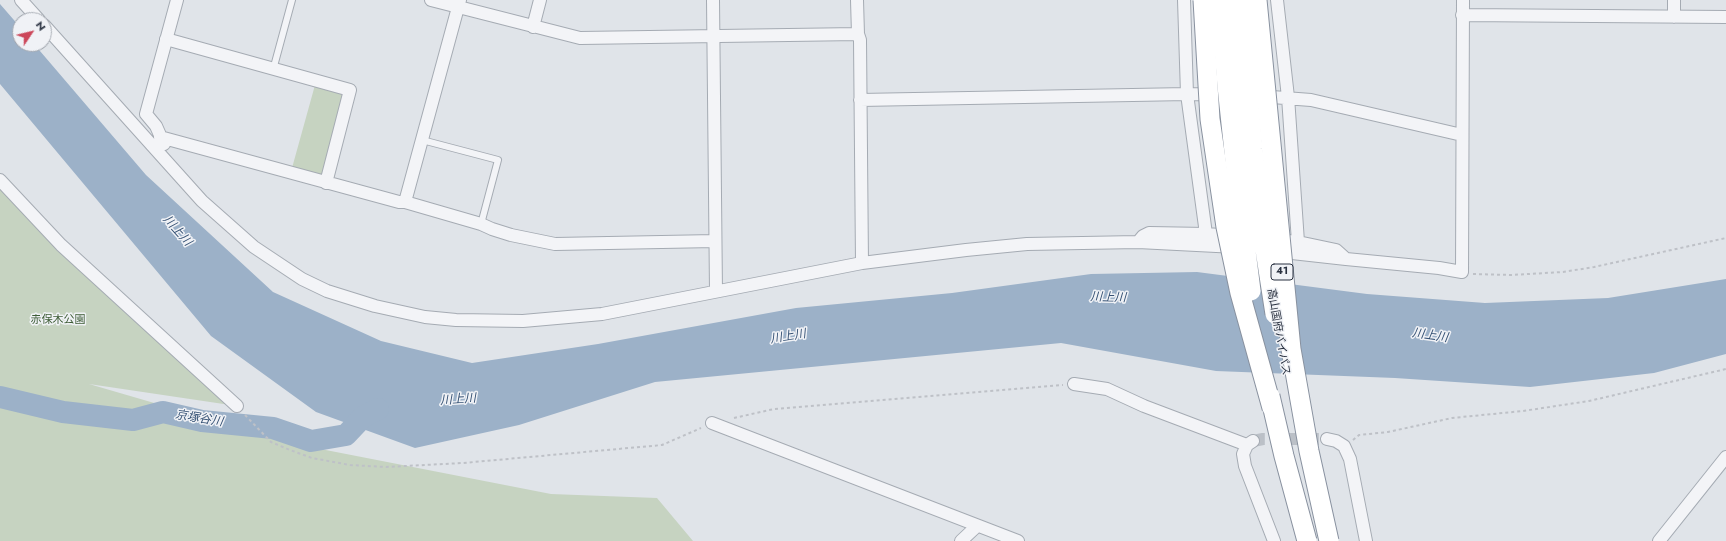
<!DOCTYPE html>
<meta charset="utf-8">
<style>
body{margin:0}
#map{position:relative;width:1726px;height:541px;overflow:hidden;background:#e0e4e9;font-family:Jost,sans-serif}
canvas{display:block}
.north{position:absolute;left:12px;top:12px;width:40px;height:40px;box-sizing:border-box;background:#f0f2f6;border:1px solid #a0a5ad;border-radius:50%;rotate:55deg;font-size:11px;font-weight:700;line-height:16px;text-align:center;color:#293140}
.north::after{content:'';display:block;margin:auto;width:14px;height:18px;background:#cc475a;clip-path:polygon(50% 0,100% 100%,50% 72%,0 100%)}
</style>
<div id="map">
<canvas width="1726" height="541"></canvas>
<div class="north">N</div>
</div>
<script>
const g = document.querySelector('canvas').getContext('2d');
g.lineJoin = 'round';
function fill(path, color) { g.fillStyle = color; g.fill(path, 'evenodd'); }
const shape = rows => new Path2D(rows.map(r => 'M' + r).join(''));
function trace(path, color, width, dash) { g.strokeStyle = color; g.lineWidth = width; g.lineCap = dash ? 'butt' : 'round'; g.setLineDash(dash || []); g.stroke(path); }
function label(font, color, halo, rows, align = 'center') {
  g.font = font + ' Jost,"Noto Sans JP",sans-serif'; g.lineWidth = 3; g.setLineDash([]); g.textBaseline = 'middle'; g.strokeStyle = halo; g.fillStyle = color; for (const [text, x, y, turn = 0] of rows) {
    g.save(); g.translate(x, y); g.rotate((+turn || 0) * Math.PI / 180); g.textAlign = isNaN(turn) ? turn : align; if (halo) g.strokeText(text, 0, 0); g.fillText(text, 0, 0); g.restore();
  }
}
const green = shape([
 [315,85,340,92,345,100,325,171,320,175,292,168],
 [0,180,237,406,89,384,295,444,551,494,657,498,693,541,0,541]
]);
const water = shape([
 [0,4,20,27,20,44,34,44,146,175,273,292,381,341,472,363,598,344,796,308,952,293,1091,274,1197,272,1367,294,1485,303,1608,298,1726,279,1726,354,1654,373,1530,387,1395,378,1216,371,1061,343,655,382,519,425,415,448,316,412,211,336,0,84]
]);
const river = shape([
 [0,397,63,412,133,420,163,412,202,421,273,428,311,441,346,435,363,417,378,409]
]);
const minorTunnel = shape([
 [1253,441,1263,439,1327,439]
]);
const path = shape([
 [1473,274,1511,275,1563,272,1594,267,1726,238],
 [245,415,271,442,290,450,312,458,350,465,386,467,463,463,662,445,701,428],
 [734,418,774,409,1063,385],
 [1353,440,1359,435,1388,432,1452,418,1523,411,1589,401,1726,369]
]);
const service = shape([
 [273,70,292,0],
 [422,140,498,160,481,224]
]);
const minor = shape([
 [21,0,39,20],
 [431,0,580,38,858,34],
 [713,0,716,291],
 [857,0,858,34,860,40,862,263],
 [1184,0,1187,94,1206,234,1234,236],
 [1462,15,1726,17],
 [1674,17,1674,0],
 [44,25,202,201,254,247,302,279,327,291,375,306,425,317,456,320,523,321,602,314,862,263,966,250,1027,244,1138,242,1236,247],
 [533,27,540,0],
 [166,39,350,90,326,183],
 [1259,96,1311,100,1462,135],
 [860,100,1187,94,1235,95],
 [160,137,399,202,405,202,481,224,492,229,511,235,555,244,715,241],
 [164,144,156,126,146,114,177,0],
 [0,180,61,245,237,406],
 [405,202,460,0],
 [1275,240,1298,242,1288,97,1277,0],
 [1138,242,1143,236,1149,233,1206,234],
 [1298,242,1336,250,1346,259,1439,268,1462,272,1463,0],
 [1274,251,1346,259],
 [1074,384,1107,389,1144,406,1247,445],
 [712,423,1018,541],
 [1327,439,1336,441,1344,446,1350,459,1366,541],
 [1253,441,1247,445,1243,454,1245,466,1274,541],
 [961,541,977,526],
 [1659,541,1726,457]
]);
const trunkBridge = shape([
 [1203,0,1210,119,1226,227,1240,293,1272,408],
 [1257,0,1291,349,1309,451,1329,541],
 [1261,224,1275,314],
 [1243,227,1251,291],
 [1270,396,1284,456,1307,541]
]);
const motorwayBridge = shape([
 [1221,0,1228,86,1243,227],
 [1239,0,1252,149,1261,224]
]);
const shields = [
 [1282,272,22]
];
const shieldNames = [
 ["41",1282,272]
];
const parkNames = [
 ["赤保木公園",58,320]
];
const streetNames = [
 ["高山国府バイパス",1278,332,80]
];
const waterNames = [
 ["川上川",177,231,48],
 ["川上川",1108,298,2],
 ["川上川",1430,336,8],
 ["川上川",788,337,-9],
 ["川上川",458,400,-4],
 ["京塚谷川",199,419,9]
];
fill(green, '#c6d3c1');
fill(water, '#9cb1c8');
trace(river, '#9cb1c8', 22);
trace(minorTunnel, '#bbc0c7', 12, [12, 6]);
trace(service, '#a5abb3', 8);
trace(minor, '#a5abb3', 14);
trace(path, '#bec1c7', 2, [3, 3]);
trace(service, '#f3f4f7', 6);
trace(minor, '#f3f4f7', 12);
trace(trunkBridge, '#88919f', 21, []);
trace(motorwayBridge, '#88919f', 23, []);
trace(trunkBridge, '#fff', 19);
trace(motorwayBridge, '#fff', 21);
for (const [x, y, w] of shields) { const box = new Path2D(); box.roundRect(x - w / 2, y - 8, w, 16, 3); g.fillStyle = '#f0f2f6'; g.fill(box); trace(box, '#293140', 1); }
label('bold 10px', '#293140', null, shieldNames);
label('11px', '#3d5c36', '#f0f2f6', parkNames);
label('11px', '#293140', '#f0f2f6', streetNames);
label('italic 12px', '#345073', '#f0f2f6', waterNames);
</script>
